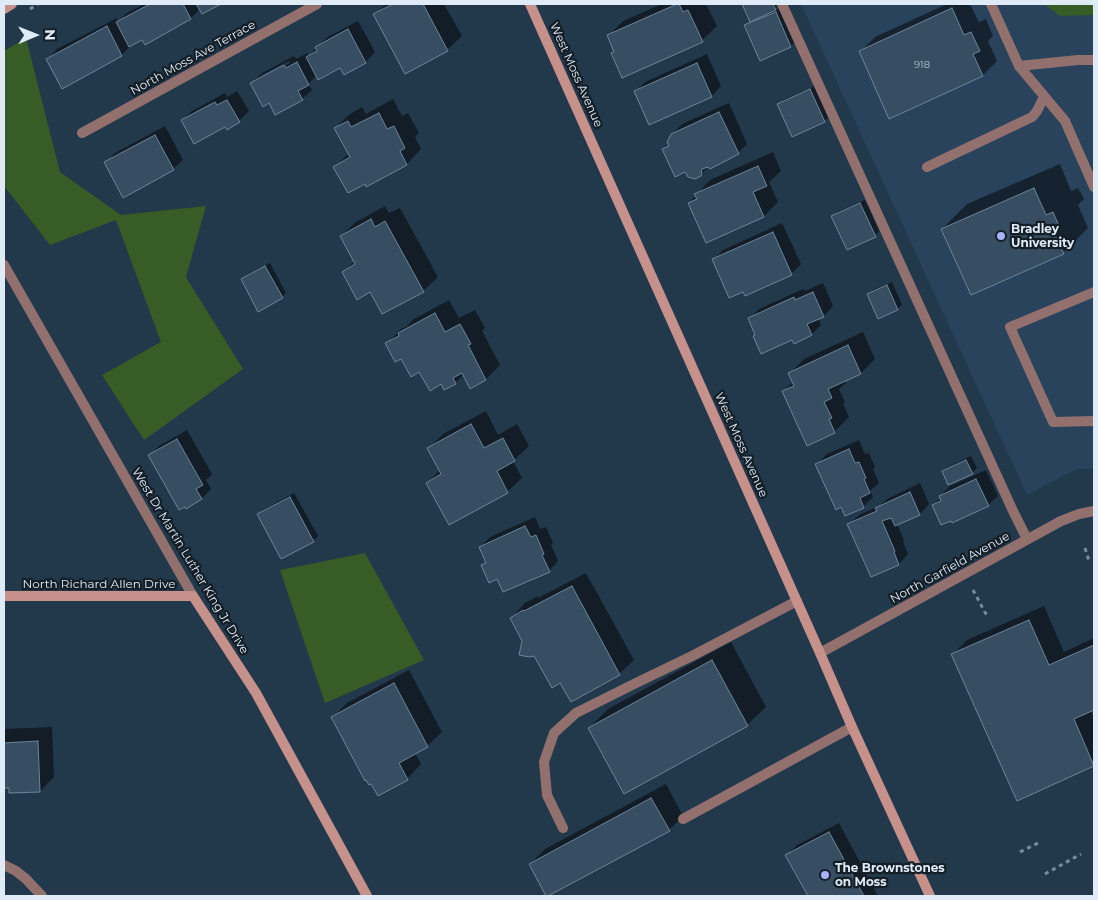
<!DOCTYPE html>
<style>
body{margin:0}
#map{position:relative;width:1098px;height:900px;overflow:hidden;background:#22384b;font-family:Montserrat,sans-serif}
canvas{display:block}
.frame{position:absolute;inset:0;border:5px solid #dfecf8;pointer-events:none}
.north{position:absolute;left:10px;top:10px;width:50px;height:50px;-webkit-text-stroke:4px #141e27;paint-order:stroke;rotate:89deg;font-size:14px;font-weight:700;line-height:20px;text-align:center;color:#dfecf8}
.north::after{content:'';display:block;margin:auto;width:18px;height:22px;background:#dfecf8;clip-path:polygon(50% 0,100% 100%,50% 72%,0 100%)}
</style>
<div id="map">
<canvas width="1098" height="900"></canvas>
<div class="frame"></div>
<div class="north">N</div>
</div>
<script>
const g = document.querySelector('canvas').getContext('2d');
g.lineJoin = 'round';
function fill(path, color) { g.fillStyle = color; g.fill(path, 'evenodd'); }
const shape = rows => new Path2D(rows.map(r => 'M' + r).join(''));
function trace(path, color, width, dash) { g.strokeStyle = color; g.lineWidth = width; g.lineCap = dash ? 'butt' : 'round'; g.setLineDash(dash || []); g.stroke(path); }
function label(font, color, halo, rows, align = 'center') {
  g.font = font + ' Montserrat,sans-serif'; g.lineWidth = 4.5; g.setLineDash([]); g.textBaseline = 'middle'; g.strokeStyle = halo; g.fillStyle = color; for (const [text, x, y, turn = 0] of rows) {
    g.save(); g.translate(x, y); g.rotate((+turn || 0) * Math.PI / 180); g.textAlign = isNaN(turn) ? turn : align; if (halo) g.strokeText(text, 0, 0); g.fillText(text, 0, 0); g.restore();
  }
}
const built = shape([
 [801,4,1094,4,1094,469,1076,469,1027,495]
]);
const green = shape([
 [1044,4,1094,4,1094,15,1060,16],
 [26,38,60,172,121,215,206,206,186,277,243,369,144,440,102,375,161,342,116,220,50,245,4,186,4,51],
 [365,553,424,660,325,703,280,570]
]);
const shadow = shape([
 [144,4,218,4,202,12,200,9,191,18,145,43,143,38,131,45,122,55,62,87,48,59,57,49,117,18,118,21,127,13],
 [386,4,444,4,462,36,447,50,375,15],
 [662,4,706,4,717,26,702,40,615,51,608,36,623,21],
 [743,4,779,4,773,11,780,8,795,41,791,46,761,59,745,26,751,21],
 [947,4,970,4,979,22,986,19,993,36,988,41,997,61,983,75,860,52,875,37],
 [358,21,375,52,366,62,344,73,341,67,317,75,308,84,312,90,302,99,270,102,252,83,262,73,294,56,296,59,307,53,309,56,326,38],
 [289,61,290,63,262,78,262,75],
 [707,54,721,86,712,96,650,124,635,92,645,82],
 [815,86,829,117,824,121,779,104,783,100],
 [237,91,249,111,239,121,226,125,182,120,192,111,225,93,227,97],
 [393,99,402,116,408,113,419,133,415,137,421,149,407,164,367,185,365,182,335,167,349,153,335,128,350,114,362,107,366,114],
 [729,103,747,144,738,153,709,166,700,175,664,150,669,144,672,134,682,124],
 [165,126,183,160,173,169,105,163,115,153],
 [773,152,781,171,769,182,778,202,764,216,707,242,689,203,710,180],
 [1060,164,1071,191,1078,188,1084,199,1078,205,1088,228,1063,253,942,229,967,204],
 [865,200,879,231,875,236,833,217,837,212],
 [385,206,389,213,400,208,438,277,423,291,370,290,343,272,355,261,341,236,356,222],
 [782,223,801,264,791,274,713,260,723,250],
 [270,263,286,293,282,297,242,280,247,275],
 [892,282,902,305,897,309,869,295,873,290],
 [823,283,833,306,824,316,818,318,821,325,812,334,792,338,756,335,749,319,759,309,803,289,805,291],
 [449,300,459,318,475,310,485,328,482,331,500,365,486,379,471,387,464,374,455,383,442,382,420,370,402,357,387,344,401,329,406,327,414,319],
 [863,332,875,359,861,373,845,381,846,383,839,389,845,402,843,404,849,417,834,432,784,391,794,381,790,373,804,359],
 [486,411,498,435,517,424,529,446,513,461,522,478,507,492,427,483,440,470,429,448,443,434],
 [187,430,212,474,206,480,211,489,202,498,187,507,149,456,159,446],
 [859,440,865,454,869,453,875,467,873,469,879,483,870,491,873,497,863,507,817,464,827,454],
 [971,456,977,468,972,473,943,471,948,467],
 [986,470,998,496,988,505,933,505,941,498,940,496,950,486],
 [920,483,929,504,920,514,897,524,904,540,903,542,908,554,899,564,872,575,849,525,859,515,879,506,887,499],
 [294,493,318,536,313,541,258,514,263,510],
 [535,517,540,529,546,527,553,543,551,545,558,561,549,571,497,578,482,566,487,561,480,547,490,537],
 [586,573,634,660,619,674,561,681,535,654,523,641,511,618,525,603,538,596,538,598],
 [1044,606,1064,652,1094,638,1094,709,1091,711,1094,719,1094,765,1018,799,953,654,967,640],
 [731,642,766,707,747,725,589,728,608,709],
 [409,670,442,732,427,746,415,753,421,764,407,779,372,782,332,718,347,703],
 [52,727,54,777,40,791,10,787,4,787,4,729],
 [666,784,683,816,669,830,530,864,545,849],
 [839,823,878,896,809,896,787,855,797,845]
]);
const building = shape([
 [150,4,183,4,191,19,145,45,142,40,129,47,116,22,150,4],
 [196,4,221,4,202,14,196,4],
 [393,4,423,4,448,51,405,74,373,14,393,4],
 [677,4,679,4,683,12,688,10,703,42,622,78,611,53,614,52,607,35,677,4],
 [742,4,773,4,776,10,750,22,742,4],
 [952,8,964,35,971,32,980,51,973,54,983,76,889,119,859,51,952,8],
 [776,12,791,47,760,61,744,25,776,12],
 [107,26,122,56,62,89,46,59,107,26],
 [348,29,366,63,344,75,340,68,318,80,306,57,317,51,315,47,348,29],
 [297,62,309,85,298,91,303,100,275,115,269,103,263,107,250,83,284,65,286,68,297,62],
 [697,63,712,97,649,125,634,91,697,63],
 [810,89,825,122,792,137,777,104,810,89],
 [227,100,240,122,227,130,225,127,194,144,181,120,215,102,217,105,227,100],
 [719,112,739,154,710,169,708,167,702,169,701,176,695,179,688,177,685,172,675,177,662,149,669,146,667,142,671,134,719,112],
 [379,113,387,129,394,126,405,148,400,151,407,165,366,187,365,184,348,193,333,167,350,157,334,128,348,121,351,127,379,113],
 [155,135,174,170,123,198,104,162,155,135],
 [758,166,767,186,753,192,764,217,706,243,688,203,697,199,694,194,758,166],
 [1034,188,1046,215,1053,212,1059,226,1052,229,1064,254,971,295,941,229,1034,188],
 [860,203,876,237,847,250,831,216,860,203],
 [371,219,375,227,385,221,424,292,382,314,370,292,357,300,342,272,355,264,340,236,371,219],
 [773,232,792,275,745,296,743,292,729,298,712,259,773,232],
 [265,266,283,298,258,312,241,279,265,266],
 [887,285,898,310,878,319,867,294,887,285],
 [813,292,824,317,807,324,812,335,794,344,792,340,761,354,753,336,755,335,748,318,794,297,795,300,813,292],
 [435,313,445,332,460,324,471,344,468,345,486,380,470,389,462,373,453,378,456,384,444,390,441,384,430,391,419,372,411,377,401,359,395,362,385,343,399,336,398,333,435,313],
 [848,345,861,374,828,389,832,398,824,402,832,418,829,419,835,433,807,446,782,391,794,386,788,373,848,345],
 [471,424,484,448,503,438,515,461,497,471,508,493,449,525,426,483,441,474,427,448,471,424],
 [177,439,203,485,196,489,202,499,186,509,185,507,179,510,148,455,177,439],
 [849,449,855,463,859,462,866,478,864,479,870,493,860,498,864,508,845,516,841,507,836,510,815,464,849,449],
 [966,460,973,474,948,485,942,471,966,460],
 [976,479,989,506,952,523,951,521,941,525,932,505,941,501,939,496,976,479],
 [910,492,920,515,895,526,891,518,882,521,895,551,894,552,899,565,871,577,847,524,877,511,875,508,910,492],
 [290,497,314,542,281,559,257,514,290,497],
 [525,526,531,537,536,535,544,554,542,555,550,572,503,592,497,579,489,583,481,565,486,563,479,547,525,526],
 [572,586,620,675,571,702,560,683,552,688,534,656,529,657,519,655,522,641,510,618,523,610,524,611,572,586],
 [1029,620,1049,665,1094,645,1094,710,1074,719,1094,766,1017,801,951,654,1029,620],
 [712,660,748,726,624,794,588,728,712,660],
 [394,683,428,747,399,763,408,780,378,796,371,784,369,785,366,780,365,781,331,717,394,683],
 [38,741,40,792,9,793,9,788,4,788,4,743,38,741],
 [651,798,670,831,548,896,546,896,529,864,651,798],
 [829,832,864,896,808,896,785,855,829,832]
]);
const path = shape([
 [30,9,38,4],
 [1085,548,1089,561],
 [973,590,987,616],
 [1020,852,1040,842],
 [1045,874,1081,854]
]);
const lane = shape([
 [782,4,1013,511,1027,539],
 [1019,66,1065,121,1094,187],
 [927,167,1032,117,1037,111,1044,97],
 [1094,292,1010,327,1053,422,1094,421],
 [683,819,852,727],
 [563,828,547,795,544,762,554,733,576,713,636,683,692,656,797,601]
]);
const street = shape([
 [991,4,1019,66,1078,60,1094,60],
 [82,133,317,4],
 [4,265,193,596],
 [820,653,1061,521,1079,514,1094,511],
 [4,865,16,871,26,879,42,896]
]);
const secondary = shape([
 [530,4,820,653,852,727,930,896],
 [4,9,12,4],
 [4,596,193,596,256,693,367,896]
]);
const markers = [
 [1001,236,5,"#a9b0fc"],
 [825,875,5,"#a9b0fc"]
];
const numberNames = [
 ["918",922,65]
];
const streetNames = [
 ["North Moss Ave Terrace",193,58,-29],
 ["West Moss Avenue",576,75,66],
 ["West Moss Avenue",741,445,66],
 ["West Dr Martin Luther King Jr Drive",190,561,59],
 ["North Garfield Avenue",950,568,-29],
 ["North Richard Allen Drive",99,584]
];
const poiNames = [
 ["Bradley",1011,229],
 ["University",1011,243],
 ["The Brownstones",835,868],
 ["on Moss",835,882]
];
fill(built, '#28435b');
fill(green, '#385c25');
fill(shadow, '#0007');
fill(building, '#374d61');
trace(building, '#6d859b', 1);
trace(path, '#7a8c9b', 3, [4, 4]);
trace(lane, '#92706d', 10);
trace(street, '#92706d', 10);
trace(secondary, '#c6908b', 10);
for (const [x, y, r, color] of markers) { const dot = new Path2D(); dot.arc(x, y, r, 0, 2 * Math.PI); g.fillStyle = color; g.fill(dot); trace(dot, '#141e27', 2); }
label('10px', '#b5c4d2', null, numberNames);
label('12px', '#dfecf8', '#141e27', streetNames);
label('bold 12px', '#dfecf8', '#141e27', poiNames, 'left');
</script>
